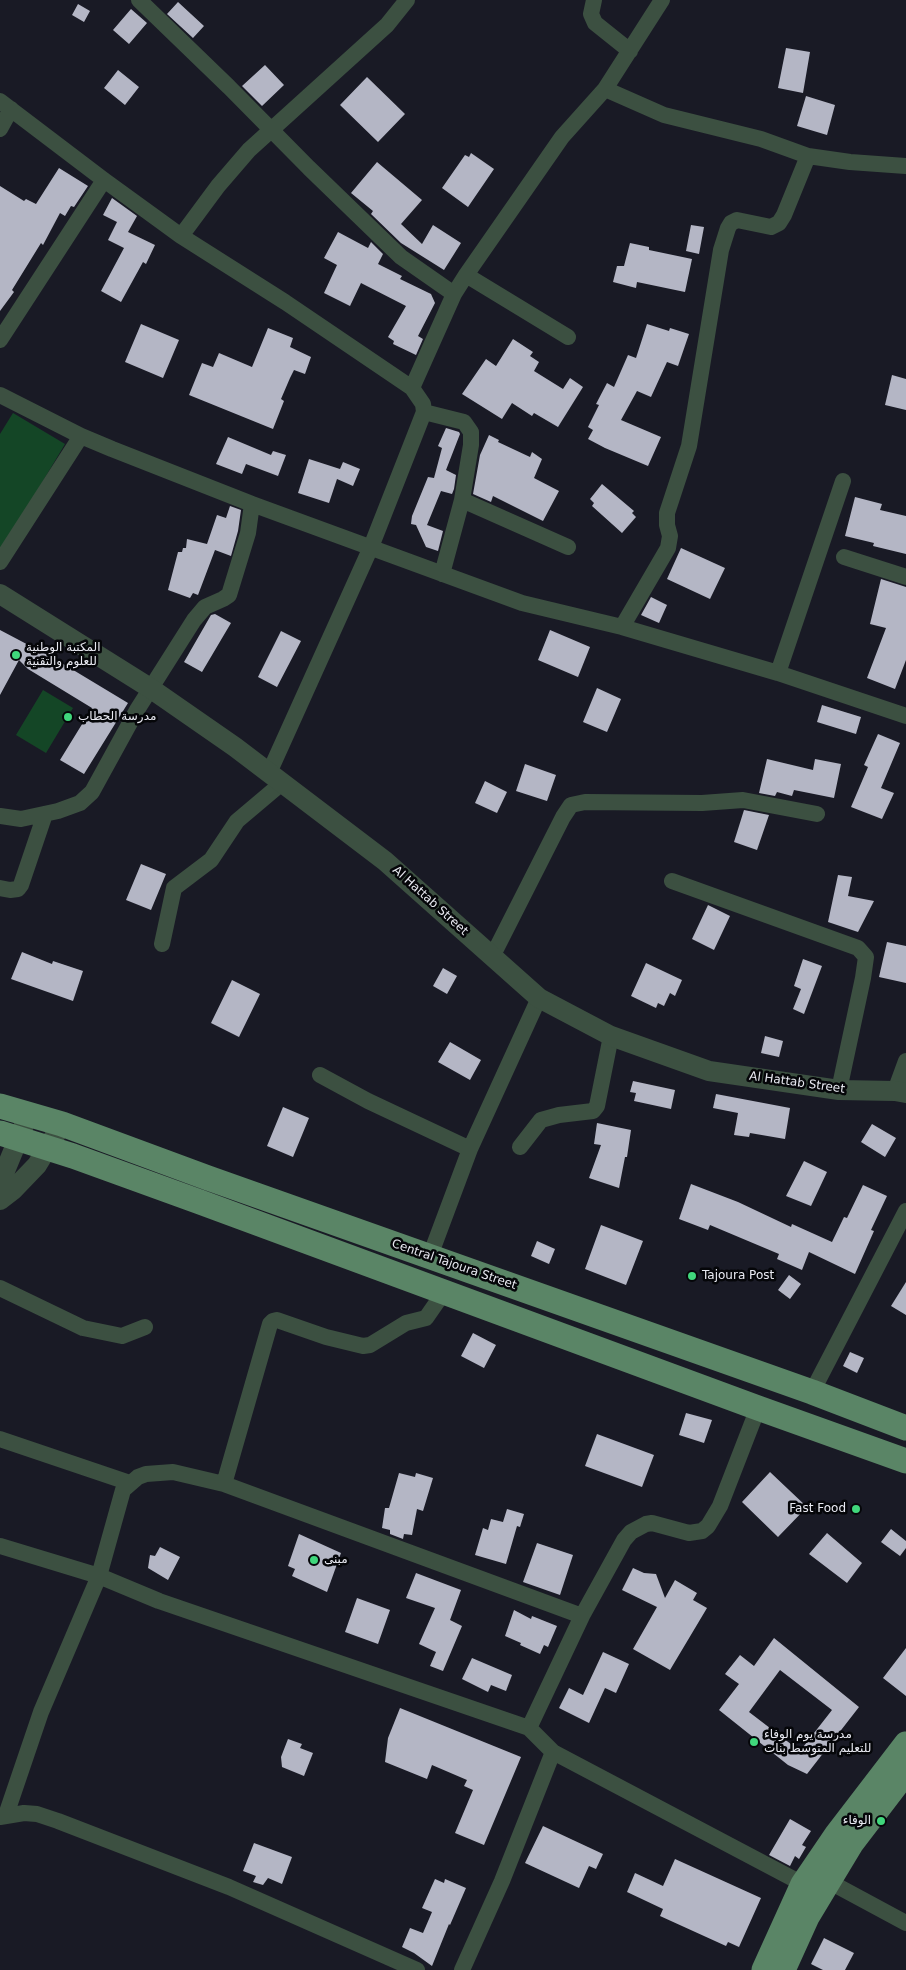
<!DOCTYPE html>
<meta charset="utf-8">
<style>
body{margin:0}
canvas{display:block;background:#191a25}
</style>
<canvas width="906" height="1970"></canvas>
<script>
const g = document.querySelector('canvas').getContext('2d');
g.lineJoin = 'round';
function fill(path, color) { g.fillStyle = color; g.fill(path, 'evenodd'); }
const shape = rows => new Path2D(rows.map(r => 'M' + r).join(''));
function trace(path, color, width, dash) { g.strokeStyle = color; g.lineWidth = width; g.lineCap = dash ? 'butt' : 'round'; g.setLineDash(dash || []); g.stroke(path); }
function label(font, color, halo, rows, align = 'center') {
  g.font = font + ' "DejaVu Sans","Noto Naskh Arabic",sans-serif'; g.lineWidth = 5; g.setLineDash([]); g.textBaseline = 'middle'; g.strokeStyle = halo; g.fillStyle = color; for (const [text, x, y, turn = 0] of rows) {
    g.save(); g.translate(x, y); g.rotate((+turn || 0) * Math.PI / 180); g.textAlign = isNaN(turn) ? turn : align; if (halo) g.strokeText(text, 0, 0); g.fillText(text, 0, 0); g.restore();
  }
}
const green = shape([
 [13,413,65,444,0,553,0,434],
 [43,690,73,708,46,753,16,735]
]);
const building = shape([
 [178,2,204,26,193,38,167,14],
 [78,4,90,11,84,22,72,15],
 [131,9,147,23,129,44,113,30],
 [786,48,810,52,803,93,778,88],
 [265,65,284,85,262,106,242,86],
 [118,70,139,87,125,105,104,88],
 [367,77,405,114,378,142,340,105],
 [806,96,835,105,827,135,797,126],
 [471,153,494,169,468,207,442,188,465,155,469,157],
 [377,162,422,200,401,224,422,244,433,225,461,243,444,270,401,243,371,214,373,211,351,193],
 [59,168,88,186,74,207,71,206,65,216,60,213,43,245,41,243,12,290,14,292,0,311,0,186,24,201,26,199,36,204],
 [112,198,137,216,128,232,155,245,146,264,143,262,121,302,101,291,124,248,108,240,117,222,103,215],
 [691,225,704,227,699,254,686,251],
 [338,232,368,248,371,242,383,254,378,264,402,276,400,279,431,294,435,303,418,336,423,339,416,355,393,344,394,341,388,337,406,306,361,283,350,306,324,293,337,265,324,258],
 [630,243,649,247,649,250,692,259,685,292,637,282,636,288,613,282,617,266,624,266],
 [141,324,179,340,163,378,125,362],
 [647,324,669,331,670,328,689,334,678,366,667,362,651,397,637,391,621,420,661,437,648,466,605,448,588,439,593,430,588,427,599,405,596,404,607,383,614,387,628,355,636,358],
 [268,328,293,338,290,347,311,357,305,374,294,370,290,378,281,399,284,401,273,429,189,395,202,363,213,367,219,353,252,367],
 [513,339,533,352,530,356,539,362,534,371,563,389,570,378,583,387,558,427,534,413,532,416,512,403,502,419,462,394,486,359,496,366],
 [892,375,906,379,906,410,885,405],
 [446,428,459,432,460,434,446,470,456,475,454,489,452,494,441,491,427,525,443,531,438,551,426,547,416,525,411,524,412,516,428,477,434,478,442,448,438,446],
 [489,435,499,440,498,442,530,457,532,452,542,459,534,478,559,491,543,521,493,496,491,502,473,494,480,455],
 [228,437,271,455,273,451,286,455,278,476,246,464,242,474,216,464],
 [309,459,340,469,343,462,360,469,353,486,337,479,329,503,298,493],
 [602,484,634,511,632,513,636,517,622,533,592,506,594,503,590,499],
 [855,497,882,504,880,510,906,516,906,554,873,546,874,543,845,536],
 [230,506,241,510,238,531,231,556,215,550,198,595,193,593,190,598,168,590,178,552,182,552,183,548,186,548,187,539,207,544,217,515,226,518],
 [681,548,725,568,710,599,667,579],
 [881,579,906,587,906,660,895,689,867,678,886,628,870,624],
 [651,597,667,605,659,623,641,615],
 [215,614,231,623,202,672,184,662,211,615],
 [0,630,55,659,128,703,84,774,60,760,92,708,28,669,19,660,0,695],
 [550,630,590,647,578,677,538,660],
 [281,631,301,641,277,687,258,677],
 [597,688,621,699,607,732,583,722],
 [822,705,861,717,856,734,817,722],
 [878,734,900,743,881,788,894,793,882,819,851,807,868,767,864,765],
 [767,759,813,770,815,759,841,764,834,798,794,790,792,796,777,792,775,796,759,793],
 [525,764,556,775,547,801,516,791],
 [485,781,507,792,497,813,475,803],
 [744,810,769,815,757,850,734,842],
 [141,864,166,874,151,910,126,900],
 [838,875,852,877,848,896,874,901,858,932,828,922],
 [708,905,730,916,714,950,692,939],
 [887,942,906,946,906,983,879,977],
 [22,952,52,964,53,961,83,971,73,1001,11,979],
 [803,959,822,966,804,1014,793,1009,801,989,794,986],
 [646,963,682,980,675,996,670,993,664,1006,658,1003,656,1008,631,996],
 [443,968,457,976,447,994,433,986],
 [232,980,260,994,239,1037,211,1023],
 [765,1036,783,1041,779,1057,761,1053],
 [450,1042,481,1060,470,1080,438,1062],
 [633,1081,675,1090,671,1109,634,1101,636,1093,630,1092],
 [716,1094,790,1108,785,1139,750,1133,749,1137,734,1135,738,1113,713,1108],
 [283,1107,309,1118,293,1157,267,1146],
 [597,1123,631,1130,627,1157,625,1157,619,1188,589,1178,601,1145,594,1144],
 [872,1124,896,1138,885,1157,861,1142],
 [804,1161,827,1172,811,1206,786,1196],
 [691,1184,738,1202,791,1227,792,1224,832,1242,844,1217,847,1218,863,1185,887,1196,871,1230,874,1231,855,1274,809,1252,802,1270,777,1259,779,1254,710,1225,708,1230,679,1219],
 [601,1225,643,1241,626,1285,585,1269],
 [537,1241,555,1249,549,1264,531,1256],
 [789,1275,801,1284,790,1299,778,1290],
 [906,1282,906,1315,891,1306],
 [473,1333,496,1345,484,1368,461,1356],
 [850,1352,864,1358,857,1373,843,1366],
 [686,1413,712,1420,704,1443,679,1435],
 [597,1434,654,1455,642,1487,585,1466],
 [770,1472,807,1507,778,1537,742,1502],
 [399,1473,415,1477,416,1473,433,1478,423,1511,417,1509,412,1535,404,1534,403,1539,390,1534,390,1530,382,1528,385,1508,389,1508],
 [507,1509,524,1514,520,1527,517,1526,506,1564,475,1555,483,1528,488,1530,491,1519,503,1522],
 [891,1529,906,1541,906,1548,900,1556,881,1542],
 [827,1533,862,1563,847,1583,809,1554],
 [299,1534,341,1553,327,1592,292,1576,295,1569,288,1566],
 [537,1543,573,1555,560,1595,523,1582],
 [160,1547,180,1557,168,1580,148,1568,150,1555,155,1556],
 [633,1568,644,1573,656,1574,665,1598,675,1580,697,1593,693,1600,707,1608,670,1670,633,1649,657,1607,622,1590],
 [416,1573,461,1590,450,1620,462,1626,443,1671,430,1666,436,1652,419,1644,435,1608,406,1598],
 [357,1598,390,1610,378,1644,345,1632],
 [514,1610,531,1619,532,1616,557,1626,548,1647,544,1645,540,1654,520,1645,521,1643,505,1636],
 [774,1638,859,1707,807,1774,788,1765,719,1710,739,1684,725,1674,740,1655,754,1666],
 [780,1670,832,1710,800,1751,749,1712],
 [906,1648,906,1696,883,1678],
 [603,1652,629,1664,616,1693,605,1688,589,1723,559,1708,569,1688,583,1695],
 [472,1658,512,1675,506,1691,491,1685,488,1692,462,1679],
 [400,1708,521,1757,484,1845,455,1833,473,1790,464,1786,467,1780,432,1765,427,1779,385,1762,388,1738],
 [288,1739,302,1744,300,1748,313,1753,304,1776,282,1767,281,1757],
 [790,1819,811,1831,802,1845,806,1847,799,1859,795,1856,790,1866,769,1855],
 [543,1826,603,1854,596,1869,589,1866,579,1888,525,1863],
 [254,1843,292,1857,282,1884,268,1878,263,1885,253,1882,256,1876,243,1871],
 [675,1859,761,1898,739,1947,728,1942,726,1946,660,1916,663,1909,627,1892,635,1873,663,1886],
 [435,1879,444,1883,445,1879,466,1888,450,1925,449,1924,432,1966,414,1953,402,1947,410,1928,423,1933,432,1912,422,1908],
 [824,1938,854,1953,845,1970,823,1970,811,1964]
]);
const minor = shape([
 [139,0,229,87,309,168,401,257,454,294],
 [594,0,591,14,595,23,630,51],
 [605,89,664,115,761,139,808,156,850,162,906,166],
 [0,101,104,180,181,236,285,302,412,388,423,404,424,412,371,547,269,773],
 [0,129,11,109],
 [181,236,218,186,249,150,387,25,407,0],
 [466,275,568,337],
 [0,340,104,180],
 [412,388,454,294,466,275,562,137,605,89,662,0],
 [0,395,81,436,112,449,252,504,522,603,622,627,778,673,906,716],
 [424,412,464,422,471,432,471,445,462,500,442,574],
 [462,500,568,547],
 [844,557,906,577],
 [0,562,81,436],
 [622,627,668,548,670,536,667,525,667,513,689,446,721,250,728,228,731,223,737,220,771,227,779,223,784,215,808,156],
 [778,673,843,481],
 [0,816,21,819,58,811,80,803,92,792,137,710,194,620,205,607,223,599,229,595,248,533,252,504],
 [672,881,858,948,866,957,863,978,839,1090],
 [0,888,10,890,18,889,21,885,45,814],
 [162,944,174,888,211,860,237,821,282,783],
 [492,957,563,817,571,805,585,802,702,803,743,800,817,814],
 [320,1075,368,1101,470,1149],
 [895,1091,906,1061],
 [520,1147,541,1120,559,1115,593,1111,597,1106,611,1036],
 [430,1256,470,1149,539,998],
 [0,1288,83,1328,122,1336,145,1327],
 [812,1392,906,1211],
 [0,1439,130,1483],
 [224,1484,270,1324,273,1321,277,1320,326,1337,363,1346,370,1345,406,1323,426,1318,444,1292],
 [0,1546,99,1576,159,1601,529,1728,553,1752,803,1884],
 [529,1728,582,1616,624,1540,631,1532,646,1524,652,1523,689,1533,702,1531,708,1526,720,1506,758,1408],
 [6,1815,41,1712,99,1576,123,1490,138,1477,146,1474,173,1472,224,1484,582,1616],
 [0,1817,24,1813,37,1814,58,1821,229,1887,417,1970],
 [828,1881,906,1923],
 [462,1970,502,1881,553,1752]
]);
const tertiary = shape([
 [0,594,150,688,235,747,385,861,539,998,611,1036,709,1071,839,1090,895,1091,906,1093],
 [0,1183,24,1125],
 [0,1200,13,1190,37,1165,62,1124]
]);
const primary = shape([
 [0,1106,62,1124,208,1178,812,1392,906,1428],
 [0,1133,73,1156,200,1202,758,1408,906,1461],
 [764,1970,803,1884,837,1834,906,1744],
 [783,1970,807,1917,851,1844,906,1772]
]);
const markers = [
 [16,655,5,"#40d77c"],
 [68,717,5,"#40d77c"],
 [692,1276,5,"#40d77c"],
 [856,1509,5,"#40d77c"],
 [314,1560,5,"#40d77c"],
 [754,1742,5,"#40d77c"],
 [881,1821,5,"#40d77c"]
];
const poiNames = [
 ["المكتبة الوطنية",26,648],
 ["للعلوم والتقنية",26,662],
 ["مدرسة الحطاب",78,717],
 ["Tajoura Post",702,1276],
 ["Fast Food",846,1509,"right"],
 ["مبنى",324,1560],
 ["مدرسة يوم الوفاء",764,1735],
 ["للتعليم المتوسط بنات",764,1749],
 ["الوفاء",871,1821,"right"]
];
const streetNames = [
 ["Al Hattab Street",430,901,42],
 ["Al Hattab Street",797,1083,8],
 ["Central Tajoura Street",454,1265,19]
];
fill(green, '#144626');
fill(building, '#b4b6c5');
trace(minor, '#3c5041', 16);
trace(tertiary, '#3c5041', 20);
trace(primary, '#5a8566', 25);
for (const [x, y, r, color] of markers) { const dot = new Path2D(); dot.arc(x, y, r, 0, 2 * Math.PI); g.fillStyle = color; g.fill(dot); trace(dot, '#050609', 2); }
label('12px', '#e9eaf2', '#050609', poiNames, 'left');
label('12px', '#e9eaf2', '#050609', streetNames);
</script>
